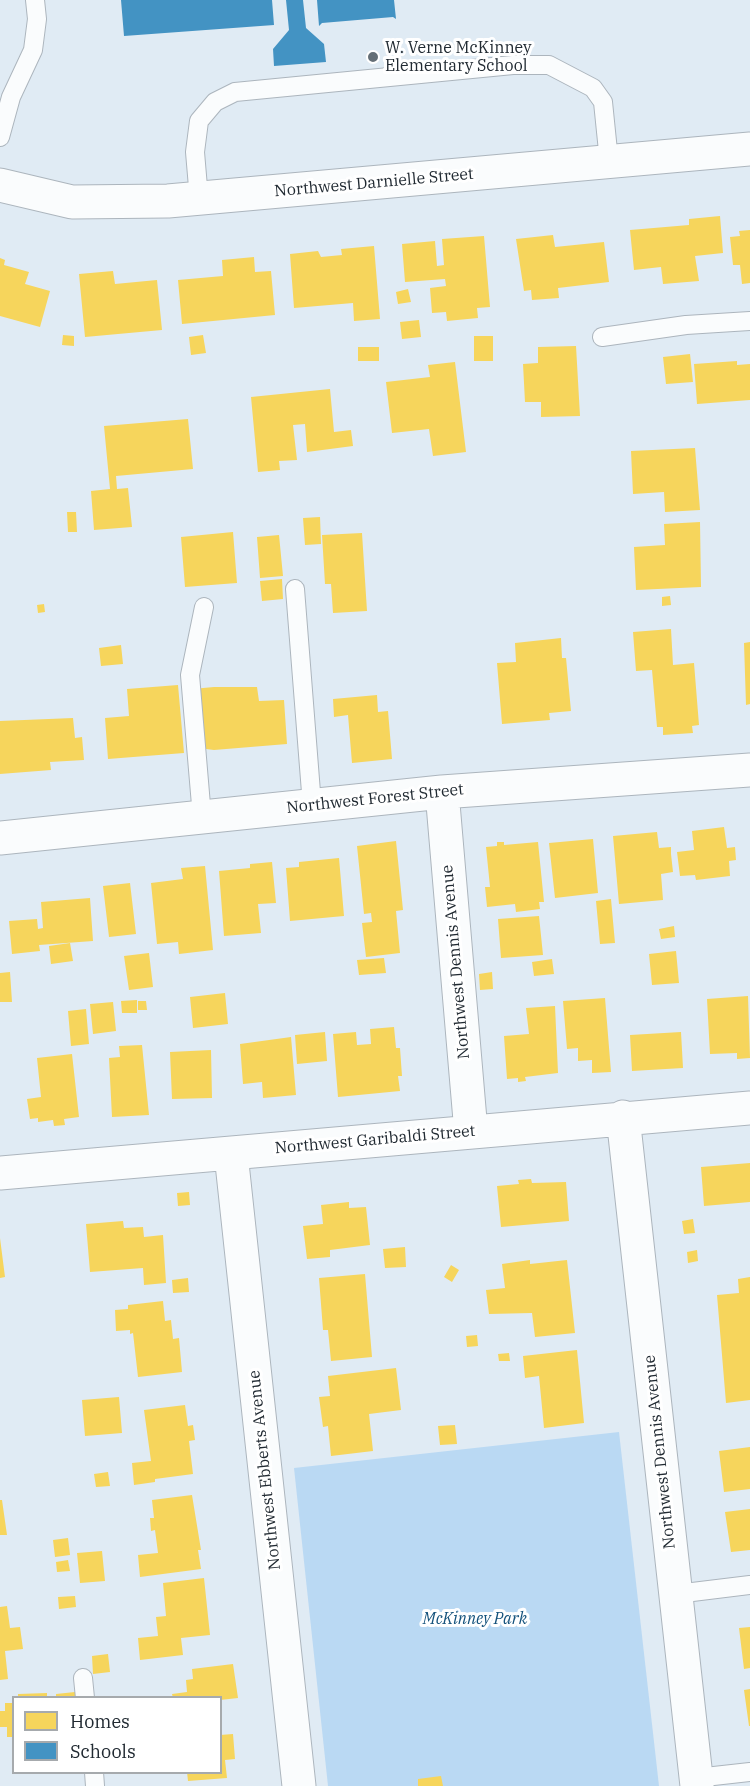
<!DOCTYPE html>
<style>
body{margin:0}
#map{position:relative;width:750px;height:1786px;overflow:hidden;background:#e0ebf4;font-family:"IBM Plex Serif",serif}
canvas{display:block}
.legend{position:absolute;left:12px;top:1696px;width:210px;height:78px;box-sizing:border-box;background:#fff;border:2px solid #a6aaad;margin:0;padding:8px 10px;list-style:none;font-size:18px;color:#212a32}
.legend li{display:flex;align-items:center;gap:12px;height:30px}
.legend b{width:30px;border:2px solid #a6aaad}
</style>
<div id="map">
<canvas width="750" height="1786"></canvas>
<ul class="legend">
<li><b style="height:16px;background:#f6d55c"></b>Homes</li>
<li><b style="height:16px;background:#4393c3"></b>Schools</li>
</ul>
</div>
<script>
const g = document.querySelector('canvas').getContext('2d');
g.lineJoin = 'round';
function fill(path, color) { g.fillStyle = color; g.fill(path, 'evenodd'); }
const shape = rows => new Path2D(rows.map(r => 'M' + r).join(''));
function trace(path, color, width, dash) { g.strokeStyle = color; g.lineWidth = width; g.lineCap = dash ? 'butt' : 'round'; g.setLineDash(dash || []); g.stroke(path); }
function label(font, color, halo, rows, align = 'center') {
  g.font = font + ' "IBM Plex Serif",serif'; g.lineWidth = 6; g.setLineDash([]); g.textBaseline = 'middle'; g.strokeStyle = halo; g.fillStyle = color; for (const [text, x, y, turn = 0] of rows) {
    g.save(); g.translate(x, y); g.rotate((+turn || 0) * Math.PI / 180); g.textAlign = isNaN(turn) ? turn : align; if (halo) g.strokeText(text, 0, 0); g.fillText(text, 0, 0); g.restore();
  }
}
const green = shape([
 [619,1432,659,1786,328,1786,294,1468]
]);
const homes = shape([
 [720,216,723,253,695,256,699,281,663,284,661,267,634,270,630,230,689,225,689,219],
 [750,230,750,283,742,284,740,265,733,265,730,237,740,236,739,231],
 [553,235,555,247,604,242,609,282,558,288,559,298,532,300,531,290,524,291,516,239],
 [484,236,490,307,477,308,478,318,447,321,446,312,432,313,430,288,446,286,445,279,405,282,402,244,435,241,437,266,444,265,442,239],
 [374,246,380,319,354,321,353,303,294,308,290,254,318,251,321,257,342,255,341,249],
 [254,257,255,272,271,271,275,315,182,324,178,280,223,276,222,260],
 [0,258,5,260,4,265,29,272,25,284,50,291,40,327,0,316],
 [113,271,115,284,157,280,162,330,85,337,79,274],
 [408,289,411,302,398,304,396,292],
 [419,320,421,337,402,339,400,322],
 [63,335,74,336,74,346,62,345],
 [203,335,206,353,191,355,189,337],
 [474,336,493,336,493,361,474,361],
 [576,346,580,416,541,417,541,402,525,402,523,364,538,363,538,347],
 [358,347,379,347,379,361,358,361],
 [690,354,693,382,666,384,663,357],
 [737,361,737,365,750,364,750,400,697,404,694,364],
 [455,362,466,452,433,456,429,429,392,433,386,382,430,377,428,365],
 [330,389,334,432,351,430,353,446,307,452,305,424,293,425,297,460,279,461,280,470,258,472,251,397],
 [188,419,193,469,116,476,117,489,128,488,132,527,94,530,91,491,110,489,104,426],
 [695,448,700,510,665,512,664,492,633,494,631,451],
 [67,512,76,512,77,532,68,532],
 [320,517,321,544,305,545,303,518],
 [700,522,701,587,636,590,634,547,665,545,664,524],
 [233,532,237,583,185,587,181,537],
 [362,533,367,611,333,613,331,584,325,584,322,535],
 [279,535,283,576,260,578,257,537],
 [282,579,283,599,262,601,260,581],
 [670,596,671,605,662,606,662,597],
 [44,604,45,612,38,613,37,605],
 [671,629,673,665,694,663,699,725,692,726,693,733,663,735,663,727,657,727,652,670,636,671,633,632],
 [561,638,562,658,566,658,571,711,549,713,550,720,502,724,497,663,516,662,515,643],
 [750,642,750,704,746,705,744,643],
 [121,645,123,664,101,666,99,648],
 [178,685,184,753,108,759,105,718,129,716,127,689],
 [214,687,257,687,259,701,284,700,287,744,214,750,198,748,192,689],
 [377,695,378,712,388,711,392,759,352,763,348,715,334,717,333,699],
 [73,718,75,738,82,737,84,760,50,762,51,770,0,774,0,721],
 [724,827,727,848,735,847,736,860,729,861,730,876,696,880,695,875,680,876,677,852,694,850,692,831],
 [657,832,659,848,671,847,671,854,673,872,661,874,663,900,619,904,613,836],
 [593,839,598,893,555,898,549,843],
 [396,841,403,910,396,911,400,953,366,957,362,923,372,922,371,913,364,914,357,846],
 [497,842,504,842,504,845,538,842,544,902,539,902,540,909,516,912,515,904,487,907,485,887,490,887,486,847,497,846],
 [339,858,344,916,290,921,286,868,299,867,299,862],
 [272,862,276,903,258,904,261,933,224,936,219,871,250,868,250,864],
 [205,866,213,950,179,954,178,942,157,944,151,883,183,879,181,868],
 [130,883,136,934,109,937,103,886],
 [90,898,93,941,39,945,40,951,12,954,9,921,37,919,38,929,43,928,41,902],
 [611,899,615,943,600,944,596,901],
 [539,916,543,955,501,958,498,919],
 [674,926,675,937,661,939,659,929],
 [70,943,73,961,51,964,49,946],
 [676,951,679,983,652,985,649,954],
 [149,953,153,987,129,990,124,956],
 [384,958,386,973,359,975,357,960],
 [552,959,554,974,534,976,532,962],
 [10,972,12,1002,0,1002,0,973],
 [492,972,493,989,480,990,479,974],
 [225,993,228,1024,193,1028,190,997],
 [748,996,750,1058,737,1059,737,1053,710,1054,707,999],
 [605,998,611,1072,592,1073,592,1060,578,1061,578,1048,567,1049,563,1001],
 [137,1000,137,1013,122,1013,121,1001],
 [138,1001,146,1001,147,1010,138,1010],
 [113,1002,116,1031,93,1034,90,1004],
 [555,1006,558,1073,525,1077,526,1081,518,1082,518,1078,507,1079,504,1036,529,1034,526,1008],
 [86,1009,89,1044,71,1046,68,1011],
 [394,1027,396,1048,400,1048,402,1076,398,1076,400,1091,338,1097,333,1034,356,1032,357,1045,371,1044,370,1029],
 [325,1032,327,1061,297,1064,295,1035],
 [681,1032,683,1068,632,1071,630,1035],
 [291,1037,296,1095,263,1098,262,1082,243,1084,240,1044],
 [142,1045,149,1115,112,1117,109,1058,120,1057,119,1046],
 [211,1050,212,1098,172,1099,170,1052],
 [72,1054,79,1117,64,1119,65,1125,54,1126,53,1120,38,1122,38,1118,30,1119,27,1099,41,1097,37,1058],
 [750,1163,750,1202,704,1206,701,1167],
 [531,1179,532,1183,566,1182,569,1221,501,1227,497,1186,519,1184,518,1180],
 [189,1192,190,1205,178,1206,177,1193],
 [349,1202,349,1208,366,1207,370,1245,330,1250,330,1257,307,1259,303,1226,323,1224,321,1205],
 [693,1219,695,1233,684,1234,682,1221],
 [123,1221,124,1228,143,1227,144,1237,163,1235,166,1283,144,1285,143,1268,90,1272,86,1224],
 [0,1238,5,1277,0,1278],
 [405,1247,406,1267,385,1268,383,1249],
 [697,1250,698,1261,688,1263,687,1252],
 [530,1260,530,1264,567,1260,575,1333,535,1337,532,1313,489,1314,486,1290,505,1288,502,1264],
 [451,1265,459,1270,452,1282,444,1277],
 [365,1274,372,1357,331,1361,328,1330,323,1330,319,1278],
 [750,1277,750,1400,726,1403,717,1295,739,1293,738,1279],
 [188,1278,189,1292,173,1293,172,1280],
 [163,1301,165,1321,171,1320,173,1339,179,1338,182,1372,138,1377,133,1333,130,1334,130,1330,116,1331,115,1310,128,1309,128,1305],
 [477,1335,478,1346,467,1347,466,1336],
 [577,1350,584,1423,544,1428,539,1376,525,1378,523,1356],
 [509,1353,510,1361,499,1361,498,1354],
 [396,1368,401,1410,369,1414,373,1451,331,1456,328,1426,323,1427,319,1397,330,1396,328,1376],
 [119,1397,122,1433,85,1436,82,1400],
 [185,1405,188,1426,193,1425,195,1440,189,1441,193,1474,155,1479,155,1482,134,1485,132,1463,151,1461,144,1410],
 [455,1425,457,1444,440,1445,438,1426],
 [750,1447,750,1489,724,1492,719,1451],
 [108,1472,110,1486,96,1487,94,1474],
 [192,1495,201,1550,198,1550,201,1569,140,1577,138,1555,158,1553,155,1530,151,1531,150,1518,154,1518,152,1500],
 [0,1500,2,1500,7,1535,0,1535],
 [750,1509,750,1550,731,1552,725,1512],
 [68,1538,70,1555,55,1557,53,1540],
 [102,1551,105,1581,80,1583,77,1553],
 [68,1560,70,1571,57,1572,56,1562],
 [204,1578,210,1635,181,1638,183,1655,140,1660,138,1638,158,1636,156,1617,166,1616,163,1583],
 [75,1596,76,1607,59,1609,58,1597],
 [7,1606,10,1628,20,1627,23,1649,5,1651,8,1679,0,1680,0,1607],
 [750,1627,750,1668,744,1669,739,1628],
 [108,1654,110,1672,93,1674,92,1656],
 [233,1664,238,1698,220,1700,220,1698,173,1698,172,1694,187,1692,186,1680,193,1679,192,1669],
 [750,1689,750,1726,749,1726,744,1690],
 [75,1692,75,1698,56,1698,56,1694],
 [47,1693,47,1698,18,1698,18,1694],
 [5,1703,14,1703,14,1737,7,1737,7,1727,0,1727,0,1711,5,1711],
 [233,1734,235,1759,225,1760,227,1778,188,1781,187,1772,220,1772,220,1735],
 [441,1776,443,1786,418,1786,418,1779]
]);
const schools = shape([
 [121,0,272,0,274,25,124,36],
 [286,0,303,0,306,28,324,44,326,62,274,66,273,49,289,30],
 [317,0,394,0,396,19,393,17,322,23,319,26]
]);
const lane = shape([
 [0,137,11,97,33,50,37,19,35,0],
 [199,199,195,152,199,121,215,102,235,92,513,65,549,65,593,88,603,102,609,161],
 [602,337,686,325,750,321],
 [295,589,312,805],
 [202,817,190,675,204,607],
 [676,1594,750,1585],
 [83,1678,85,1698],
 [94,1772,95,1786],
 [696,1778,750,1772]
]);
const street = shape([
 [0,185,72,202,168,201,750,149],
 [442,792,471,1132],
 [0,838,442,792,750,770],
 [623,1117,697,1786],
 [231,1154,299,1786],
 [0,1173,750,1108]
]);
const markers = [
 [373,57,6,"#646e76"]
];
const poiNames = [
 ["W. Verne McKinney",385,48],
 ["Elementary School",385,66]
];
const streetNames = [
 ["Northwest Darnielle Street",374,183,-5],
 ["Northwest Forest Street",375,799,-6],
 ["Northwest Dennis Avenue",456,962,-95],
 ["Northwest Garibaldi Street",375,1140,-5],
 ["Northwest Dennis Avenue",660,1452,-96],
 ["Northwest Ebberts Avenue",265,1470,-96]
];
const parkNames = [
 ["McKinney Park",475,1619]
];
fill(green, '#bad9f3');
fill(homes, '#f6d55c');
fill(schools, '#4393c3');
trace(lane, '#acb5bd', 20);
trace(street, '#acb5bd', 35);
trace(lane, '#fafcfd', 18);
trace(street, '#fafcfd', 33);
for (const [x, y, r, color] of markers) { const dot = new Path2D(); dot.arc(x, y, r, 0, 2 * Math.PI); g.fillStyle = color; g.fill(dot); trace(dot, '#fff', 2); }
label('16px', '#212a32', '#fff', poiNames, 'left');
label('16px', '#212a32', '#fff', streetNames);
label('italic 16px', '#14527c', '#fff', parkNames);
</script>
